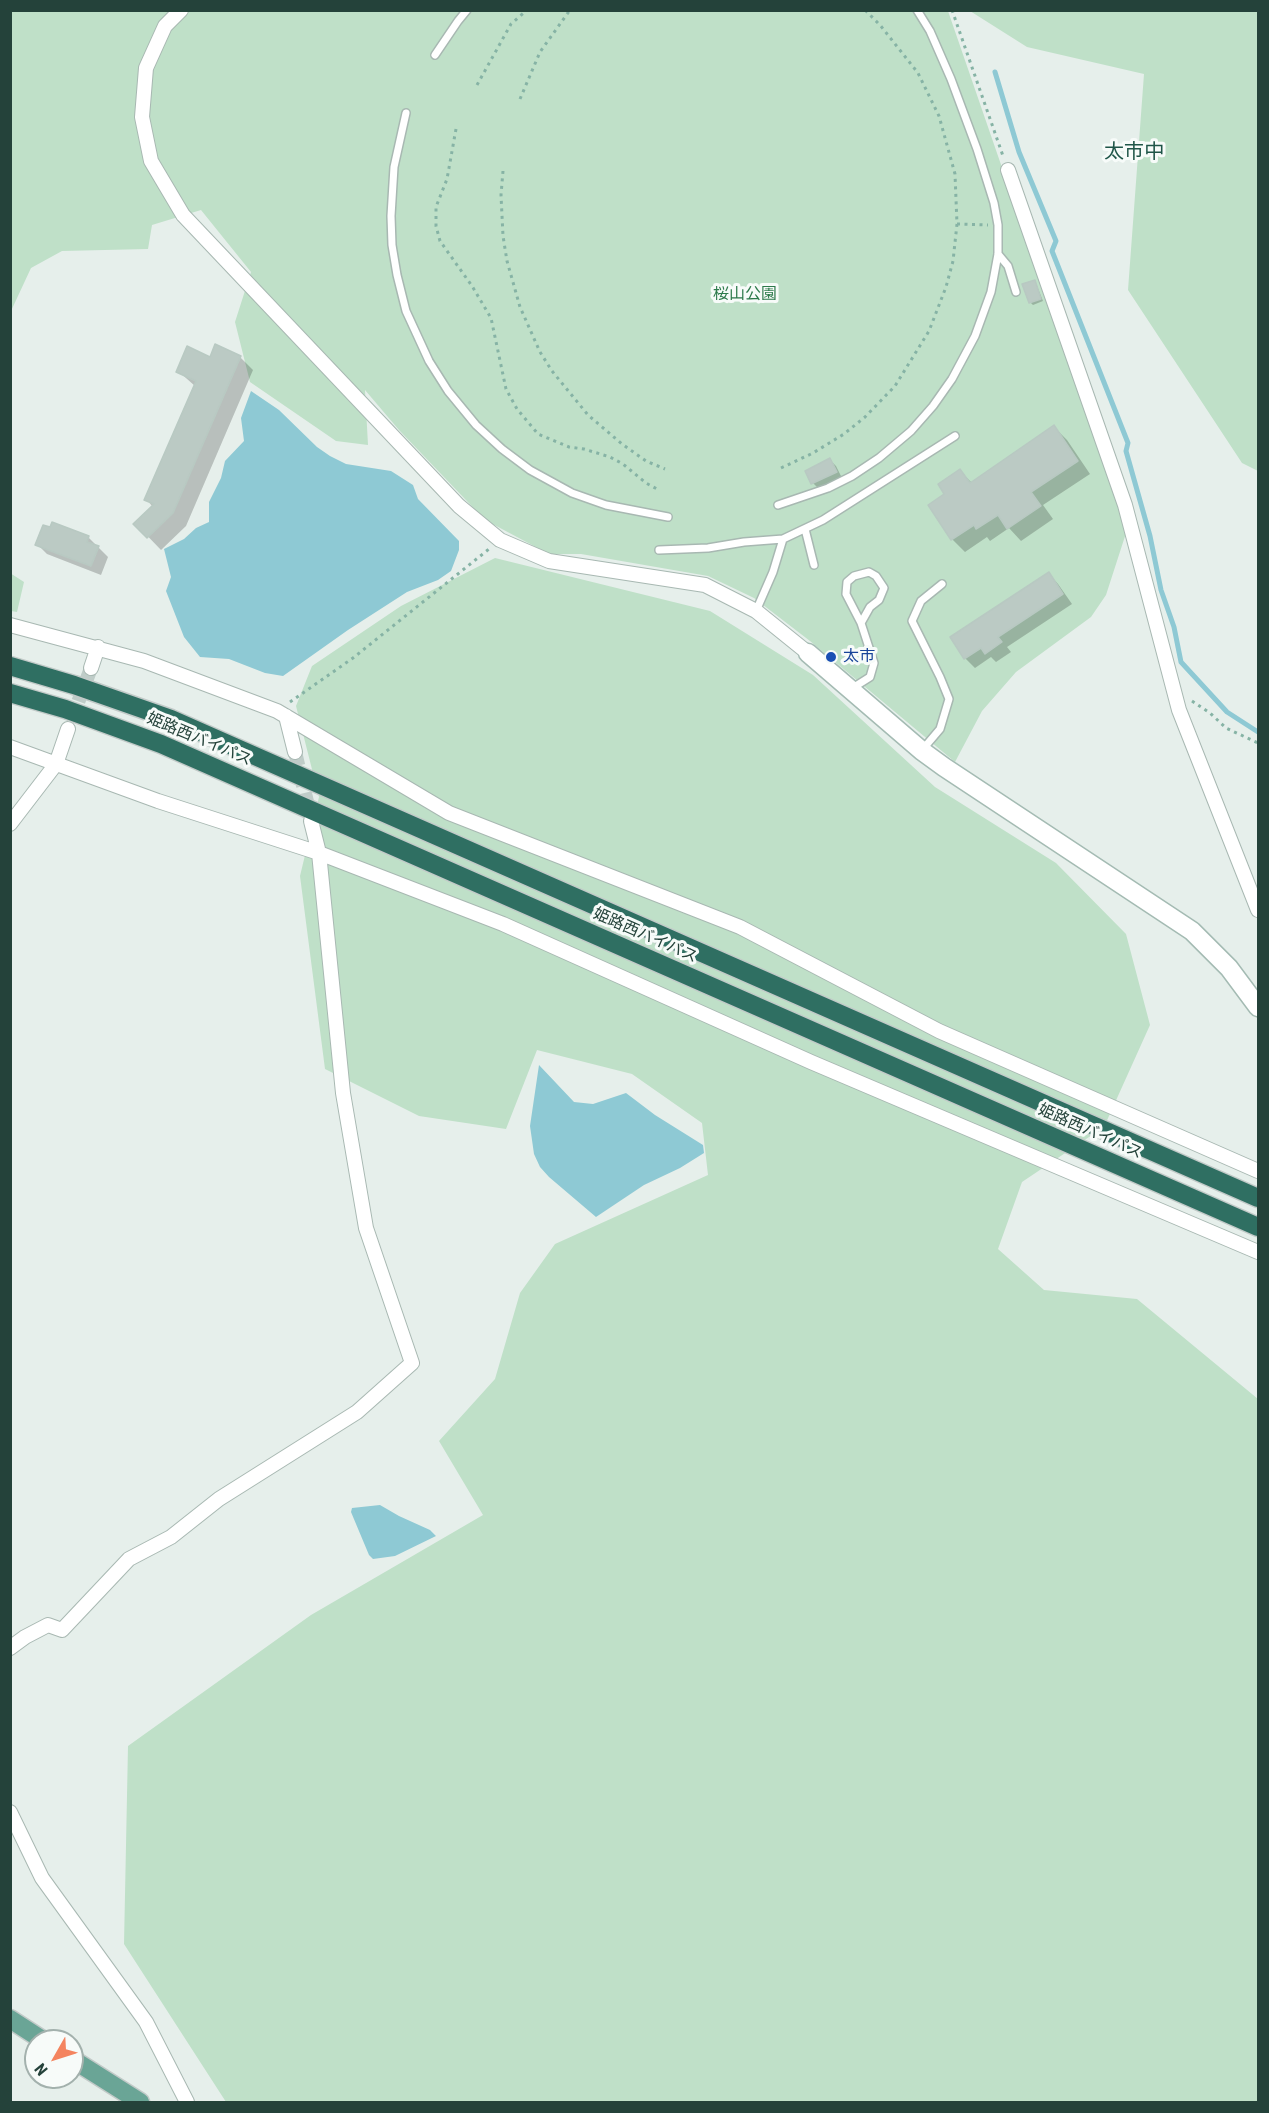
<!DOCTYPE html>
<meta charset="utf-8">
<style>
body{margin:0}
#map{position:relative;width:1269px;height:2113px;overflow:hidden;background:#e6efeb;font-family:"Roboto Condensed",sans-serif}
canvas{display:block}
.frame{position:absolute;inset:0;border:12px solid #24423a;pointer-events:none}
.north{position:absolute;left:24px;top:2029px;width:60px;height:60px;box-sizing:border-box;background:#f7fbf9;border:2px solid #a3b1ad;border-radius:50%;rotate:231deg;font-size:16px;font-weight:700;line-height:24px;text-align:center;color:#24423a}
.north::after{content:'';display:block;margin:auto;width:21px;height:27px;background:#f4845f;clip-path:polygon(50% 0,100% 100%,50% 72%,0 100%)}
</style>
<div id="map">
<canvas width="1269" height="2113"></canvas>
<div class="frame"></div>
<div class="north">N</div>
</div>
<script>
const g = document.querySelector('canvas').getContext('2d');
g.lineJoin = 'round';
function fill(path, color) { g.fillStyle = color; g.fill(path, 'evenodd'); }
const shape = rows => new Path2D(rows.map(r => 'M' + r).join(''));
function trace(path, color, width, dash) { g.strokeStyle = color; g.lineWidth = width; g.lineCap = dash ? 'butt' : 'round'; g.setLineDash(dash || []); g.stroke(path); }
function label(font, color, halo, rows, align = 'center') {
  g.font = font + ' "Roboto Condensed","Noto Sans JP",sans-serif'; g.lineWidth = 6; g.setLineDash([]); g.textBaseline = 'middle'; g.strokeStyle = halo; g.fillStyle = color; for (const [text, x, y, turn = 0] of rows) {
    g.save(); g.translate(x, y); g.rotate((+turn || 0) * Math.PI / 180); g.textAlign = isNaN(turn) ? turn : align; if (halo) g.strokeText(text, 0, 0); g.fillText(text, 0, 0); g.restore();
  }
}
const green = shape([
 [11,11,948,11,1127,530,1106,595,1091,617,1016,672,982,711,955,762,810,641,754,598,708,576,581,554,549,554,485,520,399,430,365,390,368,445,336,441,250,382,235,322,251,272,201,210,152,225,148,249,62,251,31,268,11,311],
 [970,11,1258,11,1258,471,1242,463,1128,290,1144,74,1027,47],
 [495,558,710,611,813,675,935,787,1056,863,1126,934,1150,1025,1104,1127,1022,1182,998,1249,1044,1290,1137,1299,1258,1399,1258,2102,226,2102,124,1944,128,1746,311,1615,483,1515,439,1441,495,1379,520,1293,555,1244,708,1175,702,1123,632,1074,537,1050,506,1129,419,1116,325,1069,300,876,319,797,296,706,312,666,401,606],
 [10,573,24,582,17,612,11,611]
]);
const water = shape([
 [251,391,279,410,317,447,330,456,346,464,391,471,413,485,418,499,459,541,459,550,451,571,438,580,407,592,348,630,283,676,265,673,229,659,200,657,184,637,166,591,171,577,164,549,184,539,196,528,209,522,209,502,221,478,225,461,244,441,241,418],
 [539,1065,574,1102,593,1104,626,1093,655,1115,703,1145,704,1153,680,1168,644,1185,596,1217,549,1177,540,1167,534,1154,530,1126],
 [380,1505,399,1516,430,1530,436,1536,395,1556,373,1559,369,1555,351,1512,352,1508]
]);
const shadow = shape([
 [1035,281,1043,301,1033,305,1030,302],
 [240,357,253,370,186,526,161,550,136,524,153,507,146,499,195,386,178,371,211,359],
 [1054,427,1067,440,1090,474,1043,505,1053,519,1021,541,1009,528,990,541,987,537,965,552,952,539,946,494,960,471,972,483],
 [830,460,836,466,842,478,819,489,813,483],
 [51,529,88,537,108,557,101,575,47,554,37,544],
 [1049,574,1058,584,1072,604,1007,647,1011,652,996,662,991,657,975,668,965,658]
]);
const stream = shape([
 [995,72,1019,152,1056,241,1052,251,1128,443,1126,451,1150,536,1161,590,1174,627,1181,662,1227,712,1258,732]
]);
const building = shape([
 [1035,280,1041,299,1029,303,1022,284,1035,280],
 [215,344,241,356,173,513,147,538,133,524,154,504,144,500,196,381,176,372,187,346,210,357,215,344],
 [1054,425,1078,461,1031,492,1041,506,1007,529,998,515,976,529,974,525,951,540,928,505,944,494,938,484,960,469,970,483,1054,425],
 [830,458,837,472,811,484,805,471,830,458],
 [52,522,89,536,87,542,99,546,91,566,35,545,43,525,50,527,52,522],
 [1049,572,1063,594,998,637,1002,642,985,654,981,648,964,659,950,637,1049,572]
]);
const streetTunnel = shape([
 [71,721,91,668],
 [295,752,310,814]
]);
const path = shape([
 [952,10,1003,156],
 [477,85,511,24,527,10],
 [520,99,540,52,570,10],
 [456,129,447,179,436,207,436,226,440,241,472,286,491,318,506,389,517,409,538,434,569,447,584,449,610,457,623,464,646,483,657,489],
 [503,171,501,195,503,236,507,261,520,307,540,352,552,371,588,415,622,444,646,461,665,469],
 [957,224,988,225],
 [781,468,813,453,844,434,865,417,895,386,929,331,946,287,953,261,957,224,955,174,939,116,918,73,880,25,865,10],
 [1192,701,1210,713,1226,728,1258,743],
 [290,702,353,658,489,549]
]);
const lane = shape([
 [435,55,458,21,467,10],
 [406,113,394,167,391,216,392,245,397,275,406,311,429,361,448,391,476,425,502,449,530,470,572,493,606,505,668,517],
 [998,254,1008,266,1016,292],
 [778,505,828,488,852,476,879,458,911,431,933,406,952,379,975,336,991,292,998,254,998,225,994,203,977,149,951,79,930,31,917,10],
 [805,529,814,565],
 [659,550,708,548,744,542,783,539,823,520,955,436],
 [756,611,773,572,783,539],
 [851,689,870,677,874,663,861,623,870,607,879,600,884,588,876,576,869,572,854,576,847,582,846,594,861,623],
 [923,749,940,729,949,699,940,677,912,621,921,601,942,584]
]);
const street = shape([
 [181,10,165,26,146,68,142,117,151,161,183,215,459,506,500,540,549,561,705,585,756,611,808,653],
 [1008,170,1125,505,1179,710,1258,910],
 [10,625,144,661,277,711,449,813,740,927,939,1031,1258,1171],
 [91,668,98,647],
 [286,716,295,752],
 [10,747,158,801,319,853,503,924,811,1062,1258,1252],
 [10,824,56,764,68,729],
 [10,1648,25,1637,48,1625,62,1630,129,1559,171,1537,219,1499,357,1412,412,1363,366,1228,343,1093,319,853,311,821],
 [10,1812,42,1878,146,2022,187,2102]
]);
const secondary = shape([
 [808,653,922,751,944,767,1192,931,1229,968,1258,1007]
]);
const primary = shape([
 [10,2019,44,2041],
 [72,2059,140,2102]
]);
const highway = shape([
 [10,666,74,685,171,719,1258,1198],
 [10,693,65,709,161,744,1258,1227]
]);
const markers = [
 [831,657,6,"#1a4fb4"]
];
const parkNames = [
 ["桜山公園",745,295]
];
const transitNames = [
 ["太市",843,657]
];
const streetNames = [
 ["姫路西バイパス",199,740,23],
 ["姫路西バイパス",645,936,24],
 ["姫路西バイパス",1090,1132,24]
];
const quarterNames = [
 ["太市中",1134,153]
];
fill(green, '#bfe0c8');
fill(water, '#8ec9d4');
fill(shadow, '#0003');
trace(stream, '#8ec9d4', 5);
fill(building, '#bbcac4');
trace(building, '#b8c9c2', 1.5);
trace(streetTunnel, '#bfccc8', 14, [14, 7]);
trace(lane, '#a8b8b2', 10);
trace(street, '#a8b8b2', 16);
trace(secondary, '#a4bbb3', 21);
trace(primary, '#c2cac8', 21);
trace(highway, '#c2cac8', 21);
trace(path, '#86b3a5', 3, [3, 4.5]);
trace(lane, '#fff', 7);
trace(street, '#fff', 14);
trace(secondary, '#fff', 18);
trace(primary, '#6aa596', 18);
trace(highway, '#2f6f62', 18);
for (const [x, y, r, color] of markers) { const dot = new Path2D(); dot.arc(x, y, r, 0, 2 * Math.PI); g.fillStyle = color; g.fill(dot); trace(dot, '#f7fbf9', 2); }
label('16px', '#2d7a4b', '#f7fbf9', parkNames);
label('16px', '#164399', '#f7fbf9', transitNames, 'left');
label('16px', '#24423a', '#f7fbf9', streetNames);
label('20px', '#1f5548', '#f7fbf9', quarterNames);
</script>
